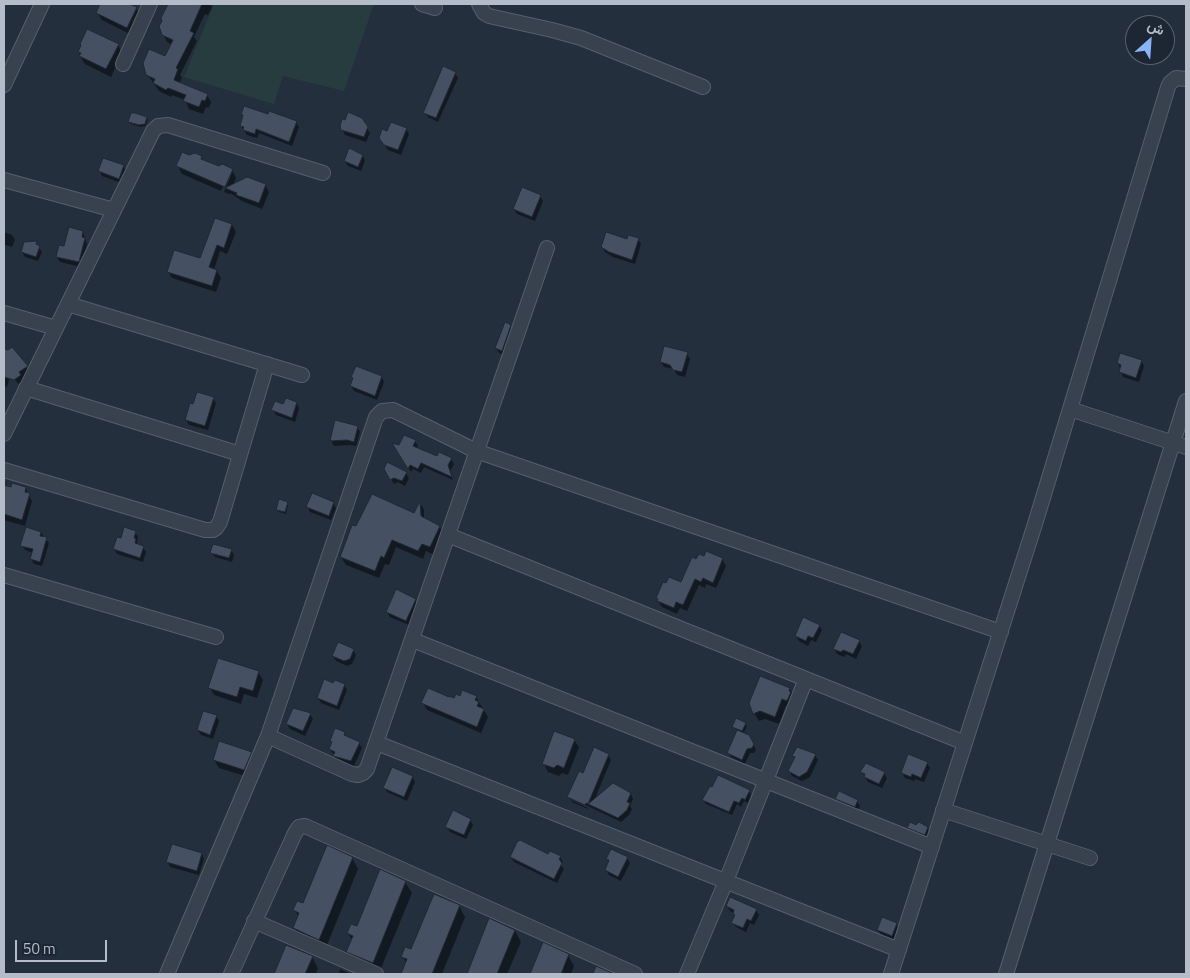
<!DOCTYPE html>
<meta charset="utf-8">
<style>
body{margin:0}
#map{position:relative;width:1190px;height:978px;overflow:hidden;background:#242f3e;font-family:"Titillium Web",Vazirmatn,sans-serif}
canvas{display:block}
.frame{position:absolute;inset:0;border:5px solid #b4bcc9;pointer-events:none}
.north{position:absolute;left:1125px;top:15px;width:50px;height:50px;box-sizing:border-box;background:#1d2633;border:1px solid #59626f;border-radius:50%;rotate:26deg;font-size:14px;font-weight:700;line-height:20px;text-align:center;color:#b4bcc9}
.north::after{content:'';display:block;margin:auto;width:18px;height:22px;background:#8ab4f8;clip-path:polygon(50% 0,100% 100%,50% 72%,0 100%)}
.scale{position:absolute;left:15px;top:940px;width:92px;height:22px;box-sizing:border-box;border:2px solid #b4bcc9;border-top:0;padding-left:6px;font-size:15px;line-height:18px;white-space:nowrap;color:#b4bcc9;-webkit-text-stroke:4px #1d2633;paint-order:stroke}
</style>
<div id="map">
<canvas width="1190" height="978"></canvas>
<div class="frame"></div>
<div class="north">ش</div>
<div class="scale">50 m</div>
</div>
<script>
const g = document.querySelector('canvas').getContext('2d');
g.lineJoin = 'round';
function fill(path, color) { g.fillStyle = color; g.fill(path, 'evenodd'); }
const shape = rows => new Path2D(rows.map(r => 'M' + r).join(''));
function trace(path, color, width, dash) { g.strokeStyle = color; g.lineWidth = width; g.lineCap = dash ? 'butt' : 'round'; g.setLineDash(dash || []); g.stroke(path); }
const green = shape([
 [214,4,374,4,344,91,283,76,274,104,184,77]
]);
const shadow = shape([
 [101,4,135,4,131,6,136,8,140,16,132,35,102,20,97,12],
 [168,4,210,4,212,7,208,15,205,14,194,37,197,41,180,75,182,78,179,84,207,95,211,102,209,108,206,107,203,114,189,109,185,100,172,95,171,97,159,91,147,74,165,58,172,45,167,42,163,34,162,18],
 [118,45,122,53,111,77,85,64,80,56,79,51],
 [455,73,458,78,438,122,428,117,425,112],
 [242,114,296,122,299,127,292,146,259,133,257,138,247,135,241,126,244,118],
 [147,118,148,120,145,126,141,127,131,124,130,122],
 [367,128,370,133,366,142,345,135,342,129],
 [406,129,409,134,401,155,388,150,380,138,388,133],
 [189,156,201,157,204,161,232,170,236,178,233,185,265,185,269,192,262,209,242,201,230,193,229,194,224,192,232,173,229,173,221,191,182,174,178,166],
 [363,156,365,161,361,171,348,166,345,161],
 [123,166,126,171,121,183,102,176,100,171],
 [540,196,543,201,535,221,517,214,514,209],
 [232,225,236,232,227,254,220,251,214,270,217,271,221,278,216,292,172,278,168,271,200,260],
 [4,232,12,235,15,240,12,247,5,245,4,248],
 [83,232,87,244,81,267,60,262,57,257],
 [638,239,641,244,635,264,613,257,605,252,602,247],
 [36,243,42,252,38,261,25,257,22,252],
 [510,326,513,331,505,355,499,353,496,348],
 [4,350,20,357,31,375,18,384,11,373,7,387,4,386],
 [687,354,690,359,685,377,677,375,674,369,664,367,661,362],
 [1141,361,1144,366,1139,382,1123,377,1118,363],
 [356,367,382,377,384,382,377,400,354,391,351,386,354,380,352,377],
 [213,398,216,403,208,430,189,425,186,420],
 [297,403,299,408,295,422,276,415,273,410],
 [336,422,357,427,360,432,356,446,350,445,334,446,331,441],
 [415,441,418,446,417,449,438,458,451,459,454,464,450,471,453,480,424,467,421,473,413,469,411,472,395,445,400,446],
 [385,469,406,473,409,478,405,486,398,482,394,484],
 [4,486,12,488,26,488,29,495,32,501,25,526,4,520],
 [287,503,288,505,286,514,279,512,277,510],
 [333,503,336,508,331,520,310,512,308,507],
 [420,503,424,510,424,520,440,527,444,535,434,555,426,551,423,559,396,547,389,565,385,564,379,578,346,565,341,557,357,528,414,515],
 [135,532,138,537,137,542,139,545,143,547,146,552,143,562,117,554,114,549,122,540],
 [41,533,49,543,42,566,34,564,31,559,33,553,25,550,22,545],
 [231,550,234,555,232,562,215,557,212,552],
 [722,559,726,566,716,588,706,584,705,588,699,585,687,611,680,608,677,614,662,607,658,601,682,584,697,561],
 [415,600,418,604,409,625,390,617,387,612],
 [819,625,822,630,816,642,811,640,808,646,799,641,796,636],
 [859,641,862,646,856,659,846,654,844,657,837,654,835,649],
 [353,650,356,655,352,664,347,666,336,661,333,656],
 [258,672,263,680,257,698,244,694,241,704,214,695,210,688],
 [333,684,344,685,347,690,339,710,321,703,318,698],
 [790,689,794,697,792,709,786,706,779,724,765,719,759,721,754,713],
 [476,697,488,717,481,733,427,710,423,703],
 [310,714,313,719,305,736,290,729,287,724],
 [216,716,219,721,213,739,201,735,198,730],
 [745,724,747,726,743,734,749,736,756,750,754,753,750,753,745,764,731,757,728,752,738,731,734,727],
 [344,733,346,737,359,743,362,748,354,766,337,760,330,749,333,744,331,741],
 [574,740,579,747,568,775,562,773,559,776,548,772,544,764],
 [251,753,255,761,248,777,219,768,214,760],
 [608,755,611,760,594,801,631,794,633,799,630,806,632,809,629,815,621,822,571,798,571,800,588,808,588,809,572,802,569,797,584,774],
 [794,755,815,755,818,760,810,777,802,781,792,776,789,771,796,758],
 [927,763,930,768,924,782,915,779,914,781,905,778,902,773],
 [862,772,884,773,887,778,882,788,868,782],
 [412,777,415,782,407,801,387,792,384,787],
 [749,791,751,795,748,803,744,801,741,807,737,804,732,815,706,804,703,800],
 [837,799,857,801,860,806,858,811,840,804],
 [470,820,473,825,466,839,450,832,447,827],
 [909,828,928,828,930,833,928,839,911,833],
 [202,854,204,859,199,875,170,867,168,862],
 [549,855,560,857,563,862,561,865,564,869,557,883,514,862,511,857],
 [352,858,358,869,325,950,301,939,294,928,299,917,295,910,304,905],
 [627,858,630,863,621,881,609,875,606,870,610,862,608,859],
 [405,882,412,893,379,973,354,962,348,952,352,940,348,933,358,928],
 [459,906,465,917,442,974,402,974,407,964,403,957,412,951],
 [727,906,756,910,759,915,754,925,750,923,746,932,736,927,733,922,736,916,734,913,730,911],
 [490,920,515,931,521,942,507,974,468,974],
 [896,924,899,929,895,940,881,935,878,930],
 [544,944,568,955,574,966,571,974,531,974],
 [287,946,312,957,318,968,316,974,276,974],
 [340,969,351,974,339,974]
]);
const building = shape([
 [100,4,129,4,137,7,127,28,96,13,100,4],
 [168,4,202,4,190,31,194,33,176,68,178,69,174,80,208,94,205,101,202,100,199,107,183,101,186,95,168,88,166,90,153,83,155,79,146,75,143,63,149,49,165,56,173,40,162,35,159,26,162,21,161,18,168,4],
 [87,29,119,44,106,69,79,56,81,53,78,52,81,45,80,44,87,29],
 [443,66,456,72,436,118,423,113,443,66],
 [244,106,268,114,269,111,297,121,289,142,256,129,255,134,243,130,244,127,240,126,243,115,241,115,244,106],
 [348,112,362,118,368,127,364,137,341,130,340,126,342,119,345,120,348,112],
 [131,113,135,113,147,117,145,124,139,125,128,122,131,113],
 [391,122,407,128,398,150,384,145,379,138,382,129,387,131,391,122],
 [349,148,363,155,358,167,344,161,349,148],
 [182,152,189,155,195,153,202,156,201,159,219,166,222,164,233,169,225,187,176,166,182,152],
 [103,158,124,165,119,179,98,171,103,158],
 [247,177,266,184,259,203,236,195,237,193,225,188,247,177],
 [522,187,541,195,532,217,513,209,522,187],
 [215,218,232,224,224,248,217,245,209,267,217,270,212,286,167,272,174,250,200,258,215,218],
 [69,227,83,231,82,237,85,238,79,262,56,257,59,245,64,246,69,227],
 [606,232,627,239,628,235,639,238,632,260,609,252,601,247,606,232],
 [37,241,36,244,40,246,36,257,21,252,24,242,37,241],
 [505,322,511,325,502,351,495,348,505,322],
 [664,346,688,352,682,372,673,370,670,365,660,362,664,346],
 [12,347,28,366,19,372,21,375,14,380,4,377,4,349,8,350,12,347],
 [1120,353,1142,360,1136,378,1119,372,1121,365,1117,363,1120,353],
 [356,366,382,376,375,396,350,386,353,378,351,377,356,366],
 [197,392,214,397,205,426,185,420,190,403,193,404,197,392],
 [286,398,297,402,292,418,271,410,275,401,283,404,286,398],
 [335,420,358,426,354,442,347,440,330,441,335,420],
 [404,435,416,440,413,446,437,456,439,452,452,458,448,465,452,477,421,463,418,469,410,465,408,469,392,443,399,445,404,435],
 [387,462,407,472,402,481,394,478,390,480,384,469,387,462],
 [12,483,26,487,25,492,30,493,22,520,4,514,4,485,11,487,12,483],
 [312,493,334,502,329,516,306,507,312,493],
 [372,494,414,513,420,501,421,516,440,526,430,547,422,544,418,551,392,540,384,558,381,556,375,571,340,557,352,525,356,526,372,494],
 [279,499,288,502,285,512,276,510,279,499],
 [26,527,41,532,40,536,47,537,40,562,30,559,33,549,20,546,26,527],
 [124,527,136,531,134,538,136,539,135,543,144,546,140,558,113,549,117,537,121,538,124,527],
 [213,544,232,549,229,558,210,553,213,544],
 [706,551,723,558,713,583,703,578,701,582,695,579,683,605,676,602,674,608,657,601,658,599,656,598,663,582,666,583,669,577,681,582,692,557,696,559,699,554,704,556,706,551],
 [396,589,416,599,406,621,386,612,396,589],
 [803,617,820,625,813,638,808,636,806,641,795,636,803,617],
 [841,632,860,640,853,654,843,650,841,652,833,649,841,632],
 [338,642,354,649,350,659,344,661,332,656,338,642],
 [218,658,259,671,253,691,240,687,237,697,208,688,218,658],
 [760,676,790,688,789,691,791,692,787,701,782,699,775,717,760,711,753,714,749,703,760,676],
 [324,679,333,683,335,680,345,684,337,706,317,698,324,679],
 [428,688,449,697,449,696,454,698,456,694,460,696,462,690,477,696,475,700,479,702,477,706,484,709,477,727,421,703,428,688],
 [293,708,311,713,303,731,286,724,293,708],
 [203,711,217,715,210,735,197,730,203,711],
 [736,718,746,723,742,731,732,727,736,718],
 [335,728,345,732,344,735,360,742,351,761,333,756,335,752,329,749,332,742,330,741,335,728],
 [737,730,749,735,754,744,752,748,747,749,742,760,727,753,737,730],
 [554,731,575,739,564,768,557,765,554,768,542,764,554,731],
 [219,741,252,752,244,770,213,760,219,741],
 [594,747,609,754,588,804,586,803,585,805,567,797,579,771,583,773,594,747],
 [797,747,816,754,807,772,799,777,788,771,795,757,792,756,797,747],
 [908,754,928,762,921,778,912,774,911,777,901,773,908,754],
 [866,763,885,772,879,784,864,777,865,774,860,772,866,763],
 [392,767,413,776,404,797,383,788,392,767],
 [718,775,750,790,745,800,742,798,739,803,734,801,729,812,702,800,710,786,712,787,718,775],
 [613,783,631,793,627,802,630,803,627,810,618,818,588,804,613,783],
 [839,791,858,800,855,807,835,799,839,791],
 [453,810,471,819,464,835,445,827,453,810],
 [910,822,916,825,919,822,928,827,925,835,907,828,910,822],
 [520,840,548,854,550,851,561,856,559,859,562,863,554,879,510,857,517,842,520,840],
 [172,844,202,853,197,871,166,862,172,844],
 [327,845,353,857,319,940,293,928,299,913,293,910,297,901,303,903,327,845],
 [611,849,628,857,618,877,605,870,609,860,606,859,611,849],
 [380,869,406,881,373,963,346,952,353,936,347,933,351,924,357,926,380,869],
 [434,894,460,905,432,974,401,974,407,959,401,957,405,947,411,949,434,894],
 [730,897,757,909,751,921,747,919,743,928,731,923,735,915,733,914,734,910,726,906,730,897],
 [882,917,897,923,892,936,877,930,882,917],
 [489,918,515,930,497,974,467,974,489,918],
 [543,942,569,954,561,974,530,974,543,942],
 [286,945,313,956,305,974,274,974,286,945],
 [596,966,614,974,593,974,596,966]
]);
const minor = shape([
 [422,4,435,8],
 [479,4,484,13,489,16,552,30,581,38,703,87],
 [123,64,150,4],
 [4,85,42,4],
 [4,180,114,210],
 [68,304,302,375],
 [4,313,56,328],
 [26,388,240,454],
 [1070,409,1186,447],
 [4,434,153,131,158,126,168,125,323,173],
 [4,470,205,530,213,530,216,528,220,522,267,364],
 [448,535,965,743],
 [4,575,216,637],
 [413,640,932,847],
 [268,736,352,774,358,775,363,773,367,769,547,248],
 [377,743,899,950],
 [943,810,1090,858],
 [254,921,376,974],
 [167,974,268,736,376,417,382,411,393,410,476,451,1001,632],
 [231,974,295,833,299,827,305,826,635,974],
 [687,974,726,881,806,679],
 [891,974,1035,524,1168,87,1170,83,1176,78,1186,79],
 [1006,974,1186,401]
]);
fill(green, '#263c3f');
fill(shadow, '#0007');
fill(building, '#455162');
trace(building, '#1f2835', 1);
trace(minor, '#565f6c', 16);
trace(minor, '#38414e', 14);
</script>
